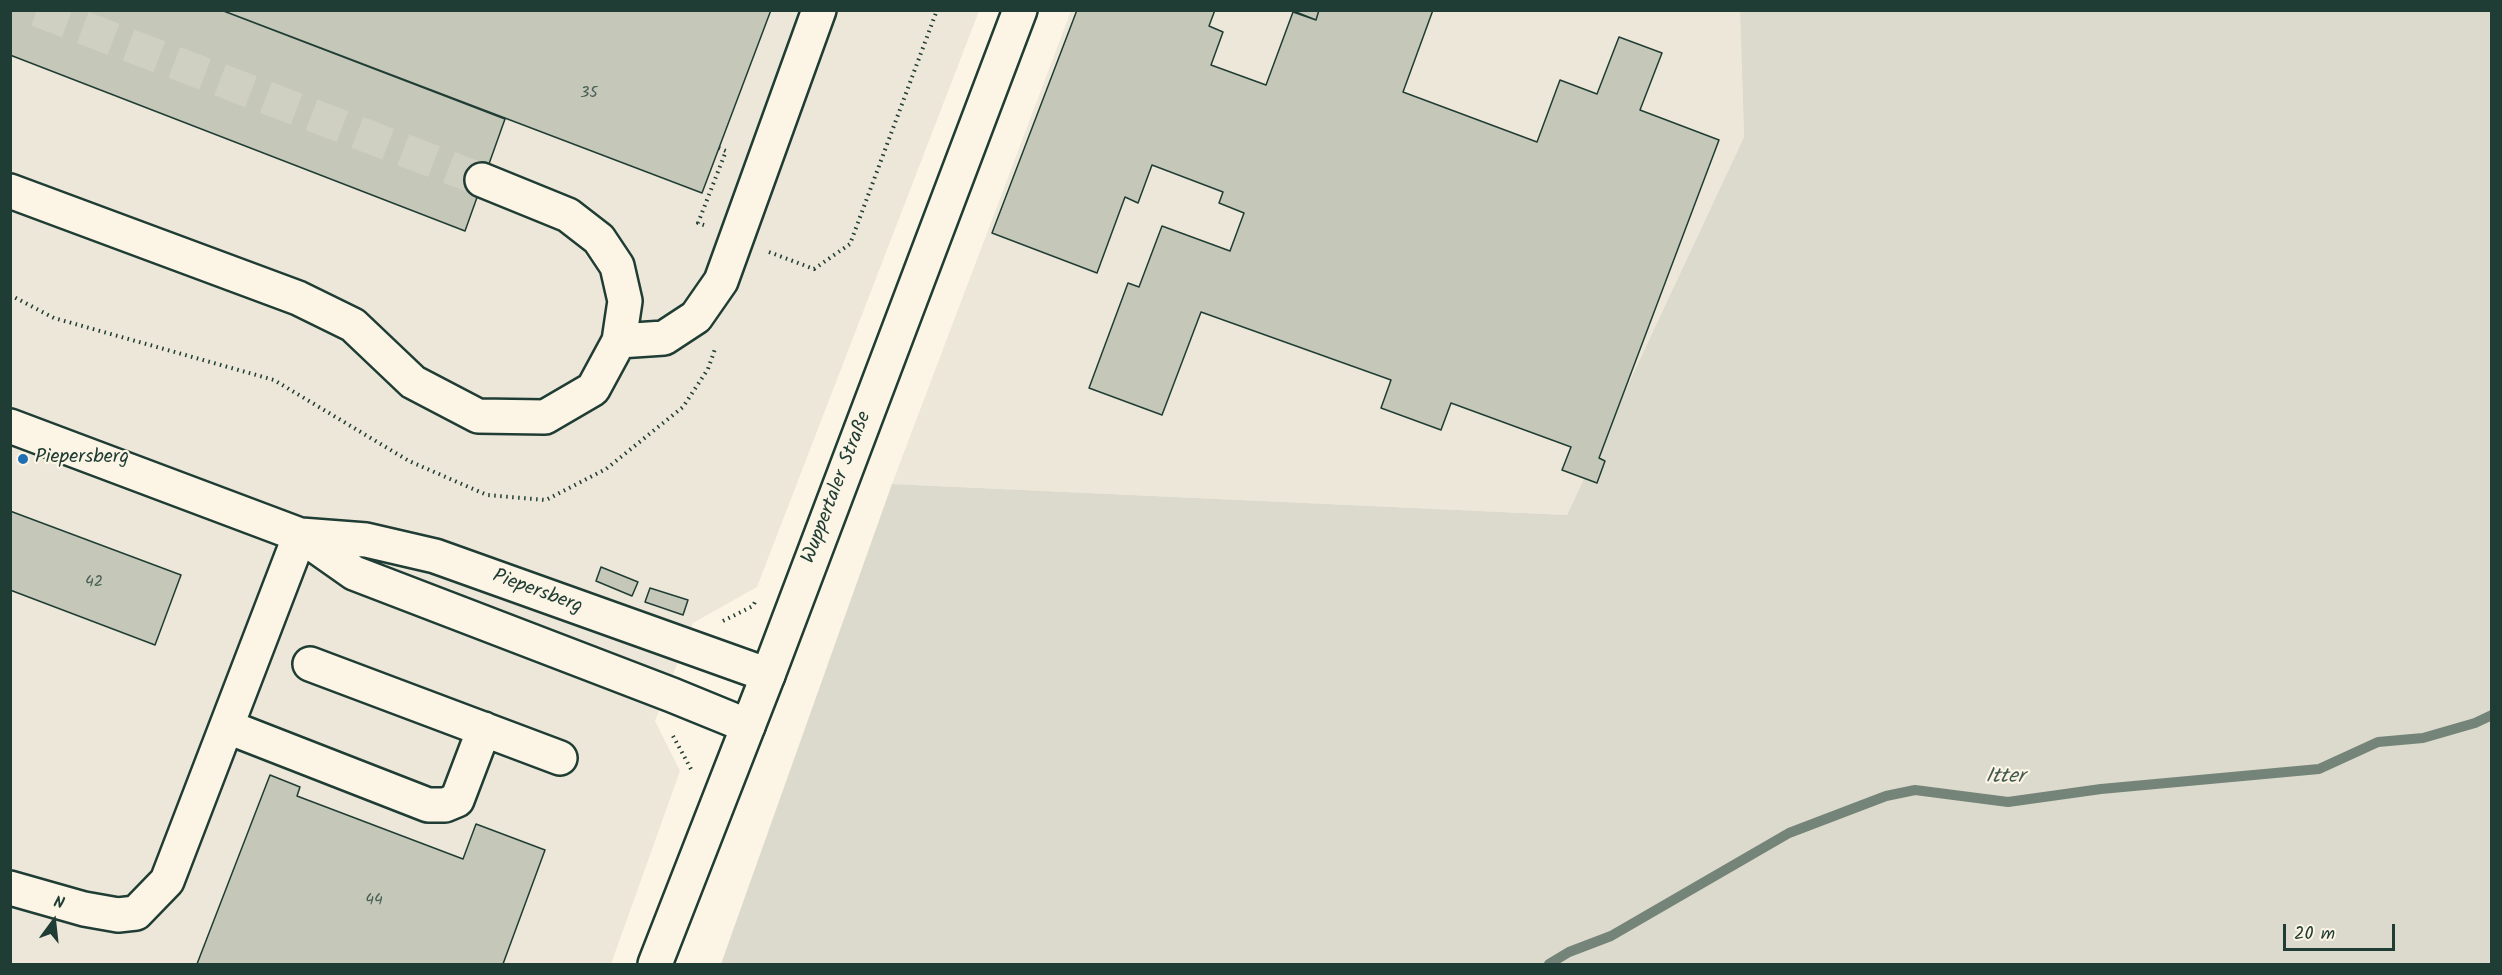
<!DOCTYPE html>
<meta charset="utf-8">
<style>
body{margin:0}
#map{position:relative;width:2502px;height:975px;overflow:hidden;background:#fcf5e5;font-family:Kalam,sans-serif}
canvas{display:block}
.frame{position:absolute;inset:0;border:12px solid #1f3d34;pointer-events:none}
.north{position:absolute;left:24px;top:891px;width:60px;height:60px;-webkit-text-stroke:4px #fcf5e5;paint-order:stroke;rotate:15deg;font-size:16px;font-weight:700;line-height:24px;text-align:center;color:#1f3d34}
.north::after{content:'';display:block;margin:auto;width:21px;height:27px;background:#1f3d34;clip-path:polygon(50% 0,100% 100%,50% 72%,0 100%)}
.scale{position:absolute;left:2283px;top:924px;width:112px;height:27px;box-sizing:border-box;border:3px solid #1f3d34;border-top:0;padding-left:8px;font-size:18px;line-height:21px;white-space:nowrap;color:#1f3d34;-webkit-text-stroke:4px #fcf5e5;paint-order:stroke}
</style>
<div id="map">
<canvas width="2502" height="975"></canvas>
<div class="frame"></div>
<div class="north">N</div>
<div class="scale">20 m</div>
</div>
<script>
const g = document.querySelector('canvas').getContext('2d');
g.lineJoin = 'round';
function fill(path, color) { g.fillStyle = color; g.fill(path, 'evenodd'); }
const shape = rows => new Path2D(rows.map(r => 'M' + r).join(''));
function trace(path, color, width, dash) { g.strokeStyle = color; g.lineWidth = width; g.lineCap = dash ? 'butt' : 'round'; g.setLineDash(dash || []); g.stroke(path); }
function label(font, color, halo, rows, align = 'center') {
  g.font = font + ' Kalam,sans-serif'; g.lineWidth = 4.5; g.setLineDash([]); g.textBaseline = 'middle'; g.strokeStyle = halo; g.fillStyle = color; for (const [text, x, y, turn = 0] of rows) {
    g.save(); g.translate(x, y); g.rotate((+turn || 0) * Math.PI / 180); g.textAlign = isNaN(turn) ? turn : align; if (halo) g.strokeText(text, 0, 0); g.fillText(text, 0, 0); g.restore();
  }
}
const built = shape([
 [10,11,979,11,757,587,693,623,655,721,680,771,611,964,11,964],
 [1071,11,1740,11,1744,137,1567,515,892,484]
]);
const green = shape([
 [1740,11,2491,11,2491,964,721,964,892,484,1567,515,1744,137]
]);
const stream = shape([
 [1549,964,1569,952,1611,936,1789,833,1886,796,1915,790,2008,802,2101,789,2319,769,2378,742,2423,738,2475,723,2492,715]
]);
const building = shape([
 [10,10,221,10,505,119,465,231,10,55,10,10],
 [221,10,771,10,702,193,221,10],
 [1077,10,1215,10,1209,26,1223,32,1211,65,1266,85,1293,12,1316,20,1319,10,1433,10,1403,92,1537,142,1560,80,1597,94,1619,37,1662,53,1640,110,1719,140,1599,458,1605,461,1597,483,1562,470,1571,447,1451,403,1441,430,1381,408,1391,380,1201,312,1162,415,1089,388,1128,283,1139,287,1162,226,1230,251,1244,213,1219,203,1223,192,1152,165,1138,203,1125,197,1097,273,992,233,1077,10],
 [1291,10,1319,10,1316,20,1291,10],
 [10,511,181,575,155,645,10,590,10,511],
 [601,567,638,582,632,596,596,581,601,567],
 [650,588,688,600,683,615,645,602,650,588],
 [270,775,300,787,297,796,463,859,476,824,545,850,503,964,197,964,270,775]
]);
const minorTunnel = shape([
 [37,10,482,180]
]);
const path = shape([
 [704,225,698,223,726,151,719,148],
 [769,252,814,269,850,244,937,10],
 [10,295,54,318,274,380,409,461,487,495,546,500,606,469,683,407,708,369,715,349],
 [723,621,753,606,755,602],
 [673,736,691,769,690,772]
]);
const minor = shape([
 [10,191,298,298,353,325,413,382,478,416,545,417,593,389,619,341,625,301,617,266,599,239,568,215,482,180],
 [619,341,664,338,696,317,721,281,819,10],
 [10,426,300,535,354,573,672,695,748,726],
 [301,535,366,540,435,556,768,675],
 [310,664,560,758],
 [228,727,428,805,445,805,457,800,484,729],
 [10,888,84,909,118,915,136,913,167,881,300,535]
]);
const major = shape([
 [655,964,768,675,1020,10]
]);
const markers = [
 [23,459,6,"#1f6fb2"]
];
const numberNames = [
 ["35",589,94],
 ["42",94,583],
 ["44",374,901]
];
const poiNames = [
 ["Piepersberg",35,459]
];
const streetNames = [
 ["Wuppertaler Straße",838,488,-69],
 ["Piepersberg",537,593,20]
];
const waterNames = [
 ["Itter",2005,778]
];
fill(built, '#ece7d8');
fill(green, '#dcdacc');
trace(stream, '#758479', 10);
fill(building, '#c5c7b9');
trace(building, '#1f3d34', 1.5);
trace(minorTunnel, '#d0d0c2', 33, [33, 16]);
trace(minor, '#1f3d34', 38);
trace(major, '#1f3d34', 38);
trace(path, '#1f3d34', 4, [1.5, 4.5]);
trace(minor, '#fcf5e5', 33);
trace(major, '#fcf5e5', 33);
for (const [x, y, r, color] of markers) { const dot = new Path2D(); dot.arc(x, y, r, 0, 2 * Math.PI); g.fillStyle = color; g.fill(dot); trace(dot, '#fcf5e5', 2); }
label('16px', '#486055', null, numberNames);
label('20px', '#1f3d34', '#fcf5e5', poiNames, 'left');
label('20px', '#1f3d34', '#fcf5e5', streetNames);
label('italic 21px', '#435a51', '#fcf5e5', waterNames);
</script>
